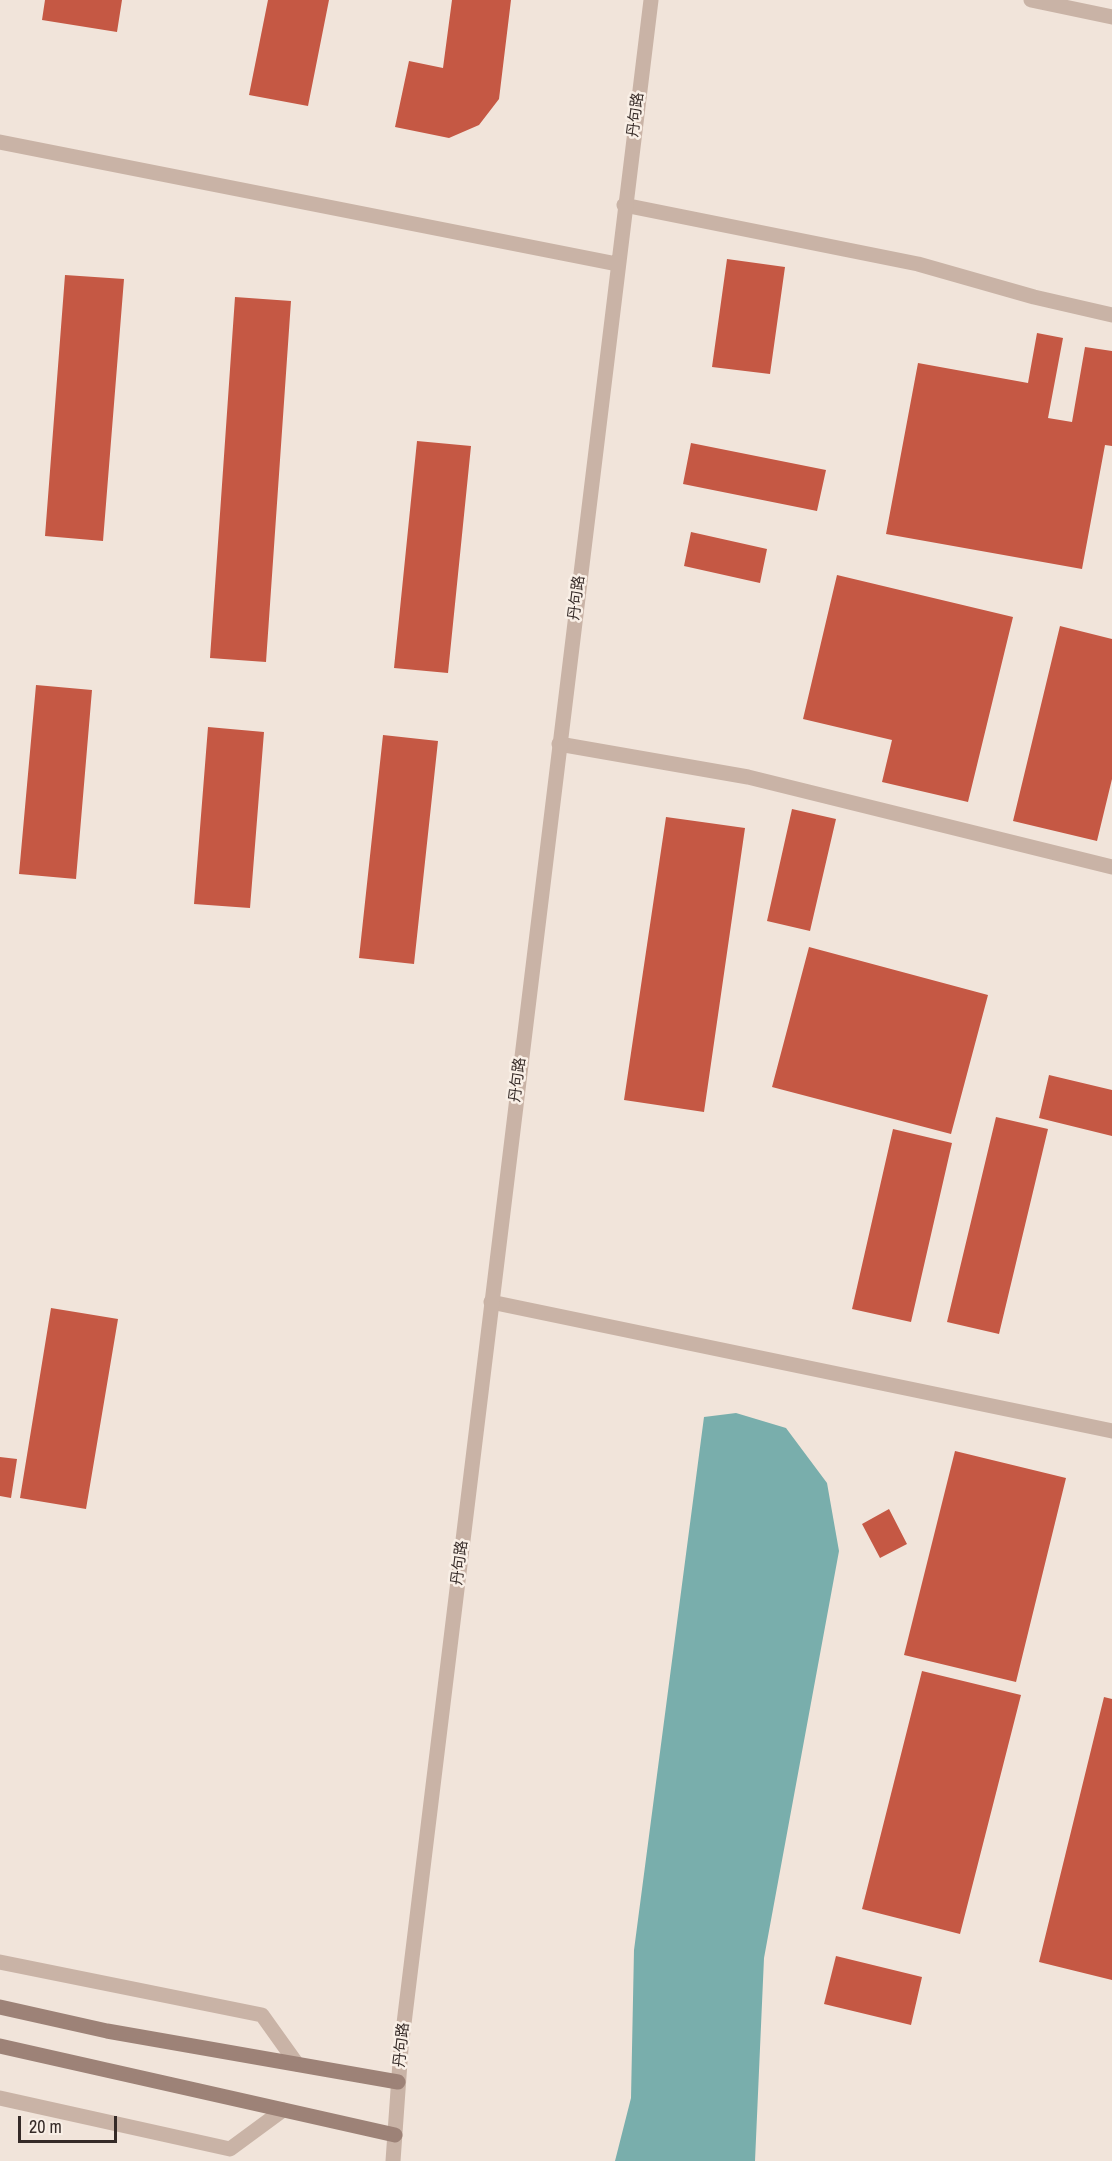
<!DOCTYPE html>
<meta charset="utf-8">
<style>
body{margin:0}
#map{position:relative;width:1112px;height:2161px;overflow:hidden;background:#f1e4da;font-family:"Archivo Narrow",sans-serif}
canvas{display:block}
.scale{position:absolute;left:18px;top:2116px;width:99px;height:27px;box-sizing:border-box;border:3px solid #352a27;border-top:0;padding-left:8px;font-size:18px;line-height:21px;white-space:nowrap;color:#352a27;-webkit-text-stroke:4px #f9efe6;paint-order:stroke}
</style>
<div id="map">
<canvas width="1112" height="2161"></canvas>
<div class="scale">20 m</div>
</div>
<script>
const g = document.querySelector('canvas').getContext('2d');
g.lineJoin = 'round';
function fill(path, color) { g.fillStyle = color; g.fill(path, 'evenodd'); }
const shape = rows => new Path2D(rows.map(r => 'M' + r).join(''));
function trace(path, color, width, dash) { g.strokeStyle = color; g.lineWidth = width; g.lineCap = dash ? 'butt' : 'round'; g.setLineDash(dash || []); g.stroke(path); }
function label(font, color, halo, rows, align = 'center') {
  g.font = font + ' "Archivo Narrow","Noto Sans SC",sans-serif'; g.lineWidth = 5; g.setLineDash([]); g.textBaseline = 'middle'; g.strokeStyle = halo; g.fillStyle = color; for (const [text, x, y, turn = 0] of rows) {
    g.save(); g.translate(x, y); g.rotate((+turn || 0) * Math.PI / 180); g.textAlign = isNaN(turn) ? turn : align; if (halo) g.strokeText(text, 0, 0); g.fillText(text, 0, 0); g.restore();
  }
}
const water = shape([
 [736,1413,786,1428,827,1483,839,1551,764,1958,755,2161,615,2161,631,2098,634,1950,704,1417]
]);
const building = shape([
 [45,0,122,0,117,32,42,20],
 [268,0,329,0,308,106,249,95],
 [452,0,511,0,499,99,479,125,449,138,395,127,409,61,443,68],
 [727,259,785,267,770,374,712,367],
 [65,275,124,279,103,541,45,536],
 [235,297,291,301,266,662,210,658],
 [1037,333,1063,338,1048,418,1072,422,1085,347,1112,351,1112,446,1105,445,1082,569,886,534,918,363,1028,383],
 [417,441,471,446,448,673,394,668],
 [691,443,826,470,817,511,683,484],
 [691,532,767,549,760,583,684,566],
 [837,575,1013,617,968,802,882,782,892,740,803,719],
 [1060,626,1112,639,1112,779,1097,841,1013,821],
 [36,685,92,690,76,879,19,874],
 [208,727,264,732,250,908,194,904],
 [383,735,438,741,414,964,359,958],
 [792,809,836,819,810,931,767,921],
 [666,817,745,828,704,1112,624,1100],
 [809,947,988,995,951,1134,772,1087],
 [1049,1075,1112,1090,1112,1136,1039,1118],
 [996,1117,1048,1129,999,1334,947,1322],
 [893,1129,952,1143,911,1322,852,1309],
 [51,1308,118,1319,86,1509,20,1498],
 [955,1451,1066,1478,1016,1682,904,1655],
 [0,1457,17,1459,11,1498,0,1496],
 [889,1509,907,1544,880,1558,862,1524],
 [922,1671,1021,1695,960,1934,862,1909],
 [1104,1697,1112,1699,1112,1980,1039,1962],
 [836,1956,922,1977,911,2025,824,2004]
]);
const service = shape([
 [624,205,918,264,1034,297,1112,315],
 [559,744,748,777,1112,867],
 [491,1302,1112,1431]
]);
const minor = shape([
 [1031,0,1112,17]
]);
const tertiary = shape([
 [0,142,617,264],
 [0,1962,262,2015,297,2064],
 [0,2098,230,2149,283,2110],
 [393,2161,401,2048,651,0]
]);
const secondary = shape([
 [0,2007,107,2031,398,2082],
 [0,2046,395,2135]
]);
const streetNames = [
 ["丹句路",636,115,-83],
 ["丹句路",577,598,-83],
 ["丹句路",518,1080,-83],
 ["丹句路",460,1563,-83],
 ["丹句路",402,2045,-84]
];
fill(water, '#79aeac');
fill(building, '#c55844');
trace(service, '#c9b3a6', 15);
trace(minor, '#c9b3a6', 15);
trace(tertiary, '#c9b3a6', 15);
trace(secondary, '#9d8277', 15);
label('15px', '#352a27', '#f9efe6', streetNames);
</script>
